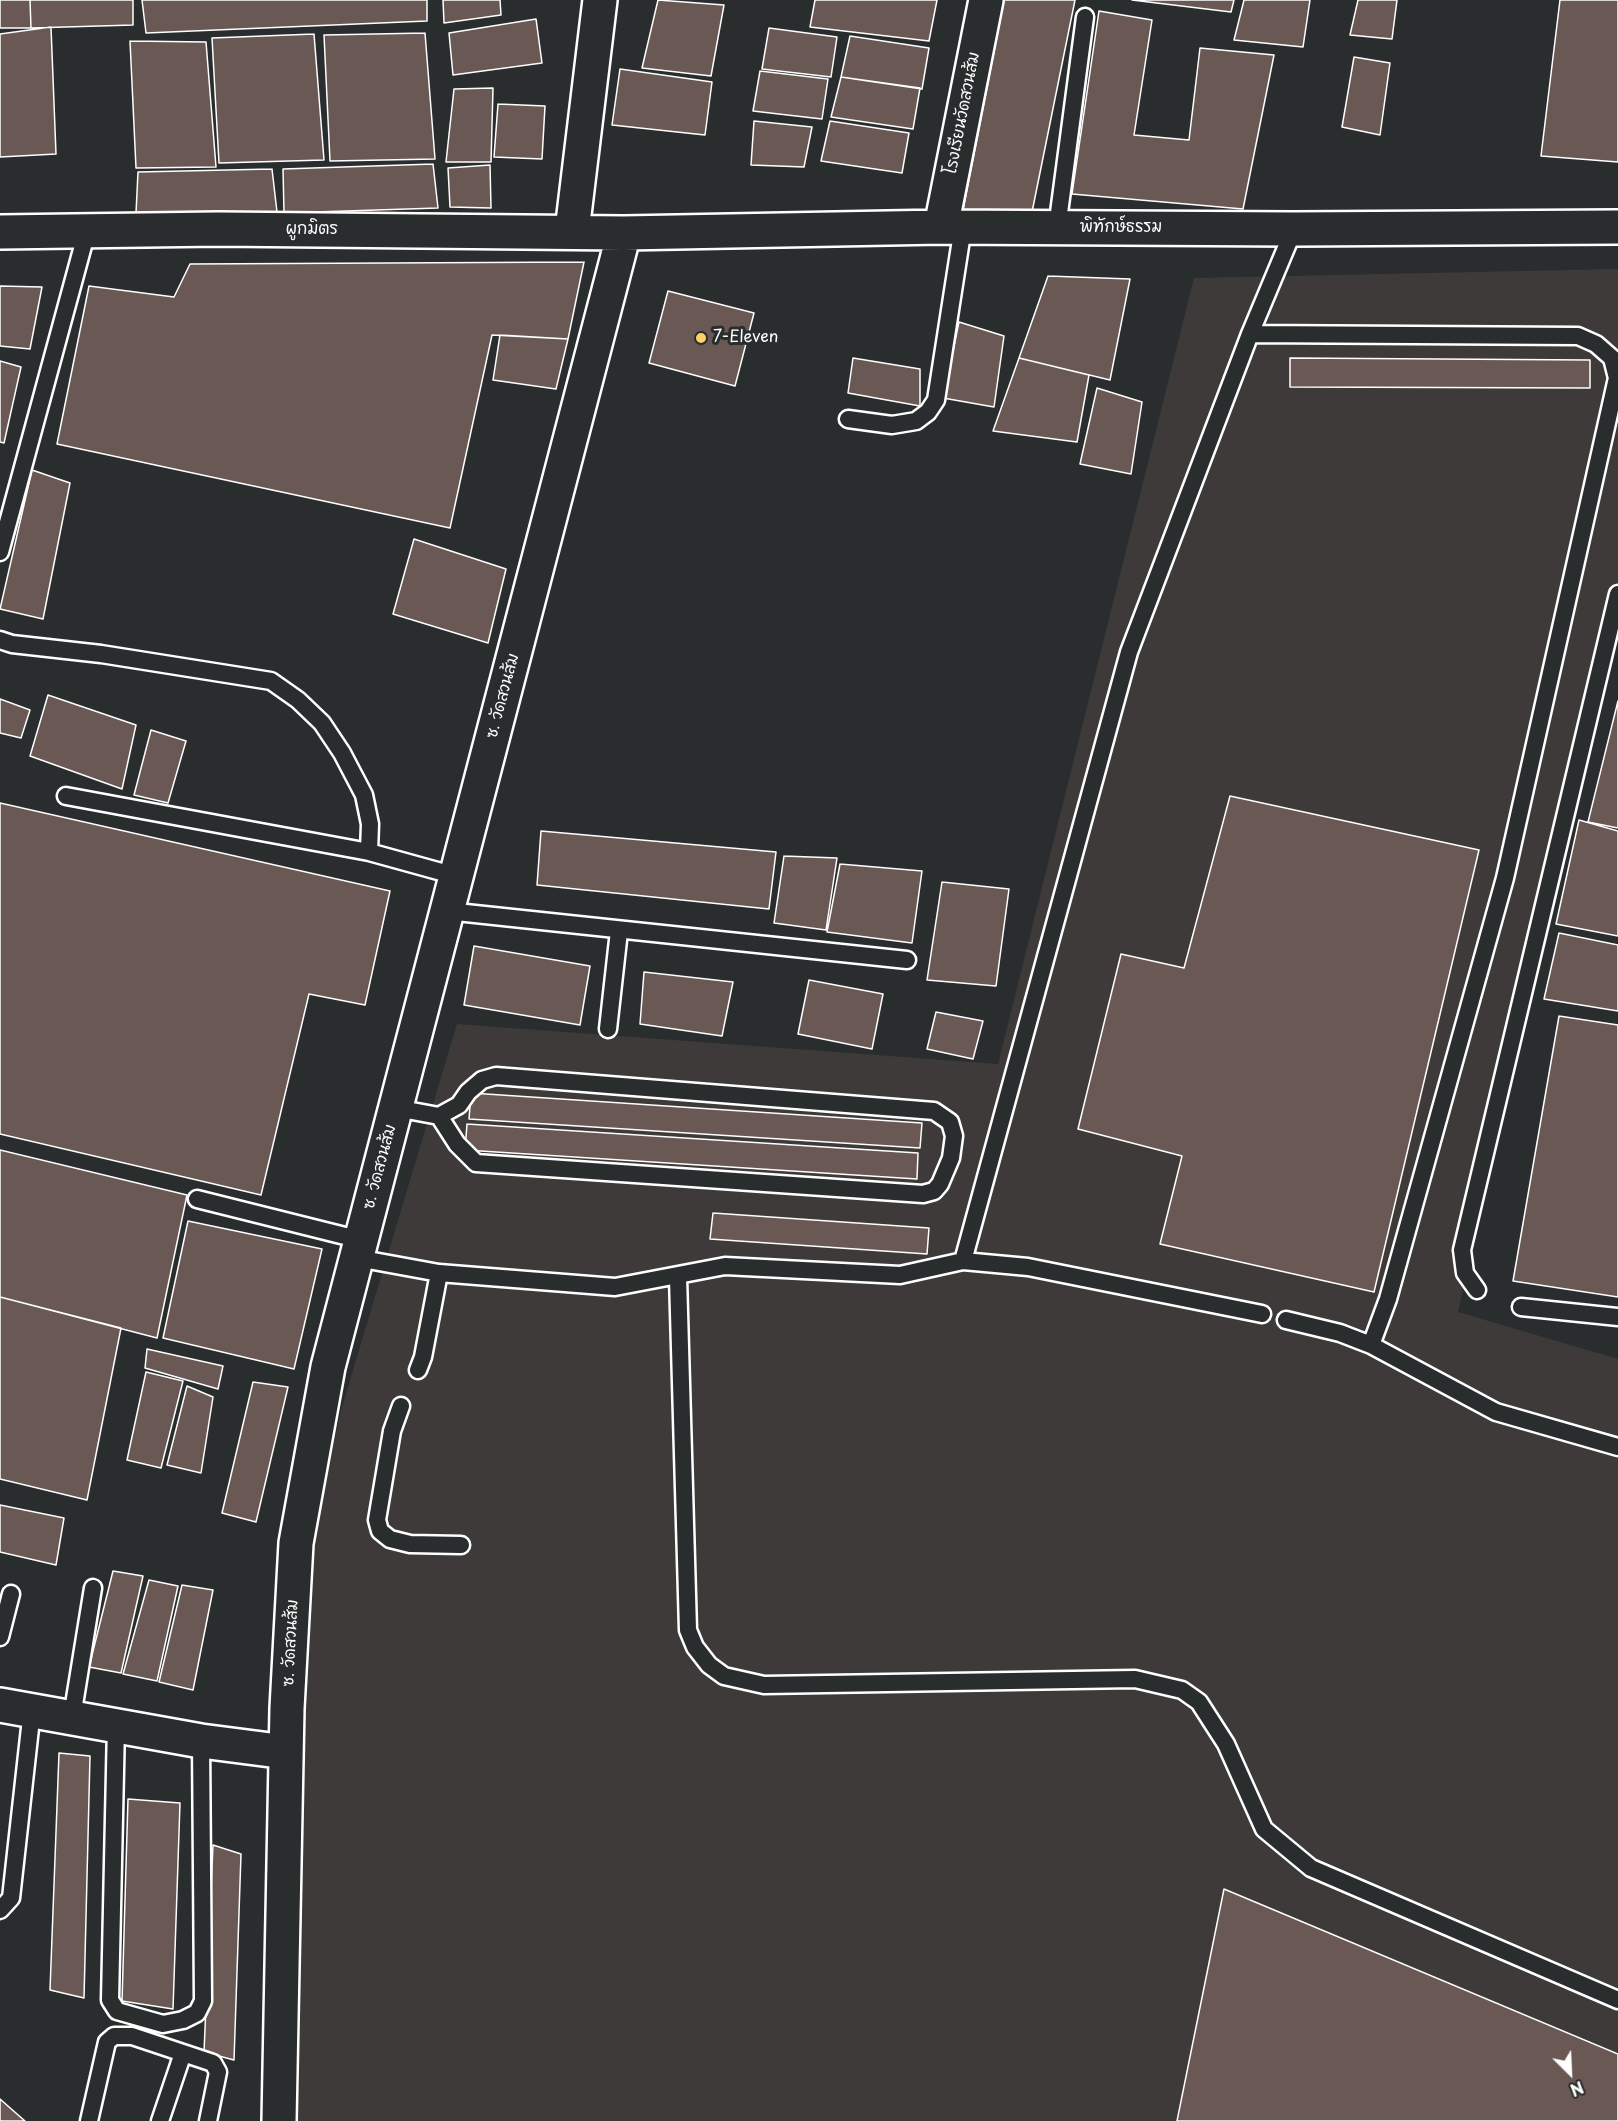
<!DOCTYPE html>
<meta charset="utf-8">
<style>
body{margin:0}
#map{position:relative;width:1618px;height:2121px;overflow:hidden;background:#2a2d2e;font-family:"Playpen Sans",sans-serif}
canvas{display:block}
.north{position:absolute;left:1540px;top:2043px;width:60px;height:60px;-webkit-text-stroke:4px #2a2d2e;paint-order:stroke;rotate:156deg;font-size:16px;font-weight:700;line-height:24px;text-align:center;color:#fff}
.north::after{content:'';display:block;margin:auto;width:21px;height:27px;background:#fff;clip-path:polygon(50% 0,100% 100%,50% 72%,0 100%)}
</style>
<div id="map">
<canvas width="1618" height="2121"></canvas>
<div class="north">N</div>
</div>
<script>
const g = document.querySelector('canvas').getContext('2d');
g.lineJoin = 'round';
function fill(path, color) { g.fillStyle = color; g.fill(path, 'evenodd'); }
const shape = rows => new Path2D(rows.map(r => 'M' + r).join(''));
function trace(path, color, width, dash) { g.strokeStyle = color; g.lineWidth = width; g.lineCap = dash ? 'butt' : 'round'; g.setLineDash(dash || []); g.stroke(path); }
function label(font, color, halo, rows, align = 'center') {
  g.font = font + ' "Playpen Sans","Playpen Sans Thai",sans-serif'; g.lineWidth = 6; g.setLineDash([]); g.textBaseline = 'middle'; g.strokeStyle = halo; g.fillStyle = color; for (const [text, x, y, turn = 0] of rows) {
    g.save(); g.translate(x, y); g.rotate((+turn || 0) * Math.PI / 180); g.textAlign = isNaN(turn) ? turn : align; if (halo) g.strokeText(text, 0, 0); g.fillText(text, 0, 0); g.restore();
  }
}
const built = shape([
 [1618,269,1618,585,1458,1312,1618,1359,1618,2121,292,2121,299,1604,341,1410,457,1024,998,1064,1194,278]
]);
const building = shape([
 [0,0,30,0,31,28,0,28,0,0],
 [30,0,133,0,133,25,31,28,30,0],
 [142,0,427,0,427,21,146,33,142,0],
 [443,0,500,0,501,15,444,23,443,0],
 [658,0,724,5,711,76,642,68,658,0],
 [815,0,937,0,929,41,810,27,815,0],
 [1004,0,1075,0,1031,217,963,210,1004,0],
 [1132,0,1234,0,1231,12,1132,0],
 [1244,0,1310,0,1303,47,1234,40,1244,0],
 [1358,0,1397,0,1392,39,1350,35,1358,0],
 [1560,0,1618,0,1618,162,1541,156,1560,0],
 [1099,11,1152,20,1134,135,1189,140,1200,48,1274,55,1243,209,1072,194,1099,11],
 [536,19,542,63,453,75,449,33,536,19],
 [51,27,56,154,0,157,0,34,51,27],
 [769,28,837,37,831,77,762,69,769,28],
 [425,33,435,159,330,161,324,35,425,33],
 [314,34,324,160,219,163,212,38,314,34],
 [850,36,929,48,922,89,841,77,850,36],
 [130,41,206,42,216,167,136,168,130,41],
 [1354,57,1390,63,1380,135,1342,127,1354,57],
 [620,69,712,82,705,135,612,125,620,69],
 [760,71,828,79,822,119,753,111,760,71],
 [841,77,920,88,913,129,831,117,841,77],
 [493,88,491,162,446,162,454,89,493,88],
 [498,104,545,106,542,159,494,157,498,104],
 [754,121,812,127,804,167,751,165,754,121],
 [830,121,909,133,902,173,821,161,830,121],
 [433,164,438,208,284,213,283,169,433,164],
 [490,165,491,208,450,207,448,168,490,165],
 [272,169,277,212,136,213,138,172,272,169],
 [584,262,568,339,492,335,450,528,57,444,89,286,174,297,190,264,584,262],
 [1048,276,1130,279,1110,380,1019,358,1048,276],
 [0,286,42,287,30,349,0,346,0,286],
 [668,291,754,313,735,386,649,363,668,291],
 [959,322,1004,336,994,407,943,398,959,322],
 [500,335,568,339,556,389,493,380,500,335],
 [853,358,920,369,920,406,848,393,853,358],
 [1019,358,1089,375,1077,442,993,431,1019,358],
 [1290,358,1590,360,1590,388,1290,387,1290,358],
 [0,361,21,367,4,443,0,442,0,361],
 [1097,388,1142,402,1131,474,1080,464,1097,388],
 [32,470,70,483,43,619,0,609,32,470],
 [414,539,506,569,488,643,393,614,414,539],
 [48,695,136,725,122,789,30,756,48,695],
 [0,699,30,710,21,738,0,733,0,699],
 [1618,701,1618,828,1588,822,1618,701],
 [151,730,186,741,168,803,134,795,151,730],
 [1230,796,1479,850,1374,1292,1160,1244,1182,1156,1078,1129,1121,954,1184,968,1230,796],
 [0,803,390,891,365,1005,309,994,261,1195,0,1134,0,803],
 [1579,820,1618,831,1618,936,1556,924,1579,820],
 [541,831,776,852,769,909,537,885,541,831],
 [784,856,837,858,826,930,774,923,784,856],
 [840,864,922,871,912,943,827,932,840,864],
 [942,882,1009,889,996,986,927,980,942,882],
 [1559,933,1618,945,1618,1011,1544,999,1559,933],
 [474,946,590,966,580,1025,464,1005,474,946],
 [644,972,733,982,722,1036,640,1024,644,972],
 [809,980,883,994,872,1049,798,1034,809,980],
 [936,1012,983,1021,973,1059,927,1049,936,1012],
 [1559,1016,1618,1025,1618,1297,1513,1281,1559,1016],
 [471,1093,922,1123,920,1148,469,1119,471,1093],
 [467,1124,918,1153,917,1179,465,1150,467,1124],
 [0,1150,187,1195,157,1338,0,1297,0,1150],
 [713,1213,929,1228,927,1254,710,1239,713,1213],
 [188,1221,322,1249,294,1369,163,1338,188,1221],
 [0,1297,121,1328,87,1500,0,1479,0,1297],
 [147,1349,223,1366,218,1389,145,1368,147,1349],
 [146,1372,183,1381,161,1468,127,1460,146,1372],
 [253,1382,288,1387,256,1522,222,1513,253,1382],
 [187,1386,213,1397,201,1473,167,1465,187,1386],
 [0,1505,64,1518,56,1565,0,1552,0,1505],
 [113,1571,143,1576,121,1673,89,1667,113,1571],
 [149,1580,178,1586,157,1681,123,1674,149,1580],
 [182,1585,213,1590,193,1690,159,1682,182,1585],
 [59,1753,90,1756,84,1998,50,1990,59,1753],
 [128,1799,180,1803,173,2009,122,2001,128,1799],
 [213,1845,241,1854,234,2060,204,2052,213,1845],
 [1224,1889,1618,2054,1618,2121,1177,2121,1224,1889],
 [0,2099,25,2121,0,2121,0,2099]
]);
const lane = shape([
 [1057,228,1085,17],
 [1250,334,1578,336,1596,344,1612,358,1617,378,1505,878,1388,1299,1371,1345,1340,1333,1286,1320],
 [848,419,892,425,916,421,928,412,936,400,963,227],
 [0,552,87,231],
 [0,640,12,644,101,654,271,681,298,700,322,723,342,753,364,795,370,824,369,852,456,876],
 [66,796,369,852],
 [447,911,907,960],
 [608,1029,619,931],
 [496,1076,934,1111,950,1122,954,1136,951,1158,940,1184,934,1191,923,1194,476,1163,457,1144,439,1116,459,1105,468,1092,482,1080,496,1076],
 [396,1108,439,1116],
 [197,1199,361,1240],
 [357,1258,439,1273,615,1287,725,1266,900,1275,963,1261,1028,1267,1262,1314],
 [963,1261,1129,652,1250,334,1294,229],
 [678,1277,688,1630,695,1647,709,1665,724,1676,764,1685,1135,1679,1182,1690,1199,1702,1226,1744,1264,1829,1311,1868,1618,2000],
 [1477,1290,1465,1273,1462,1250,1618,594],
 [1521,1307,1618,1317],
 [1371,1345,1496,1412,1618,1447],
 [418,1370,423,1357,439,1273],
 [401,1406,392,1431,377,1520,380,1531,390,1539,410,1544,461,1545],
 [0,1637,11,1594],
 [72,1717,93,1588],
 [116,1725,110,2000,117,2011,163,2024,183,2020,197,2013,203,2001,201,1741],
 [0,1910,11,1898,32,1710],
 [89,2121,107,2042,114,2036,132,2036,213,2063,218,2072,208,2121],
 [160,2121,183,2053]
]);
const street = shape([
 [941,227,986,0],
 [572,231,600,0],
 [0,232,218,229,624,233,941,227,1294,229,1618,227],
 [0,1705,201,1741,286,1752],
 [279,2121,287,1708,296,1543,328,1367,624,233]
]);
const markers = [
 [701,338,6,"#ffd166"]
];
const streetNames = [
 ["โรงเรียนวัดสวนส้ม",963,113,-79],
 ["พิทักษ์ธรรม",1121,228],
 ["ผูกมิตร",312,230],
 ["ซ. วัดสวนส้ม",503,696,-75],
 ["ซ. วัดสวนส้ม",380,1167,-75],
 ["ซ. วัดสวนส้ม",291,1643,-87]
];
const poiNames = [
 ["7-Eleven",713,338]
];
fill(built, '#3d3a39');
fill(building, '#695853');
trace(building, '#fff', 1.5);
trace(lane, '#fff', 21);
trace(street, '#fff', 38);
trace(lane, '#2a2d2e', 16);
trace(street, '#2a2d2e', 33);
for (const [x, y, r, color] of markers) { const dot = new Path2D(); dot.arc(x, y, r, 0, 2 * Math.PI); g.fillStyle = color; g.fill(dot); trace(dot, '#2a2d2e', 2); }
label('16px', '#fff', '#2a2d2e', streetNames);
label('16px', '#fff', '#2a2d2e', poiNames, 'left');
</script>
